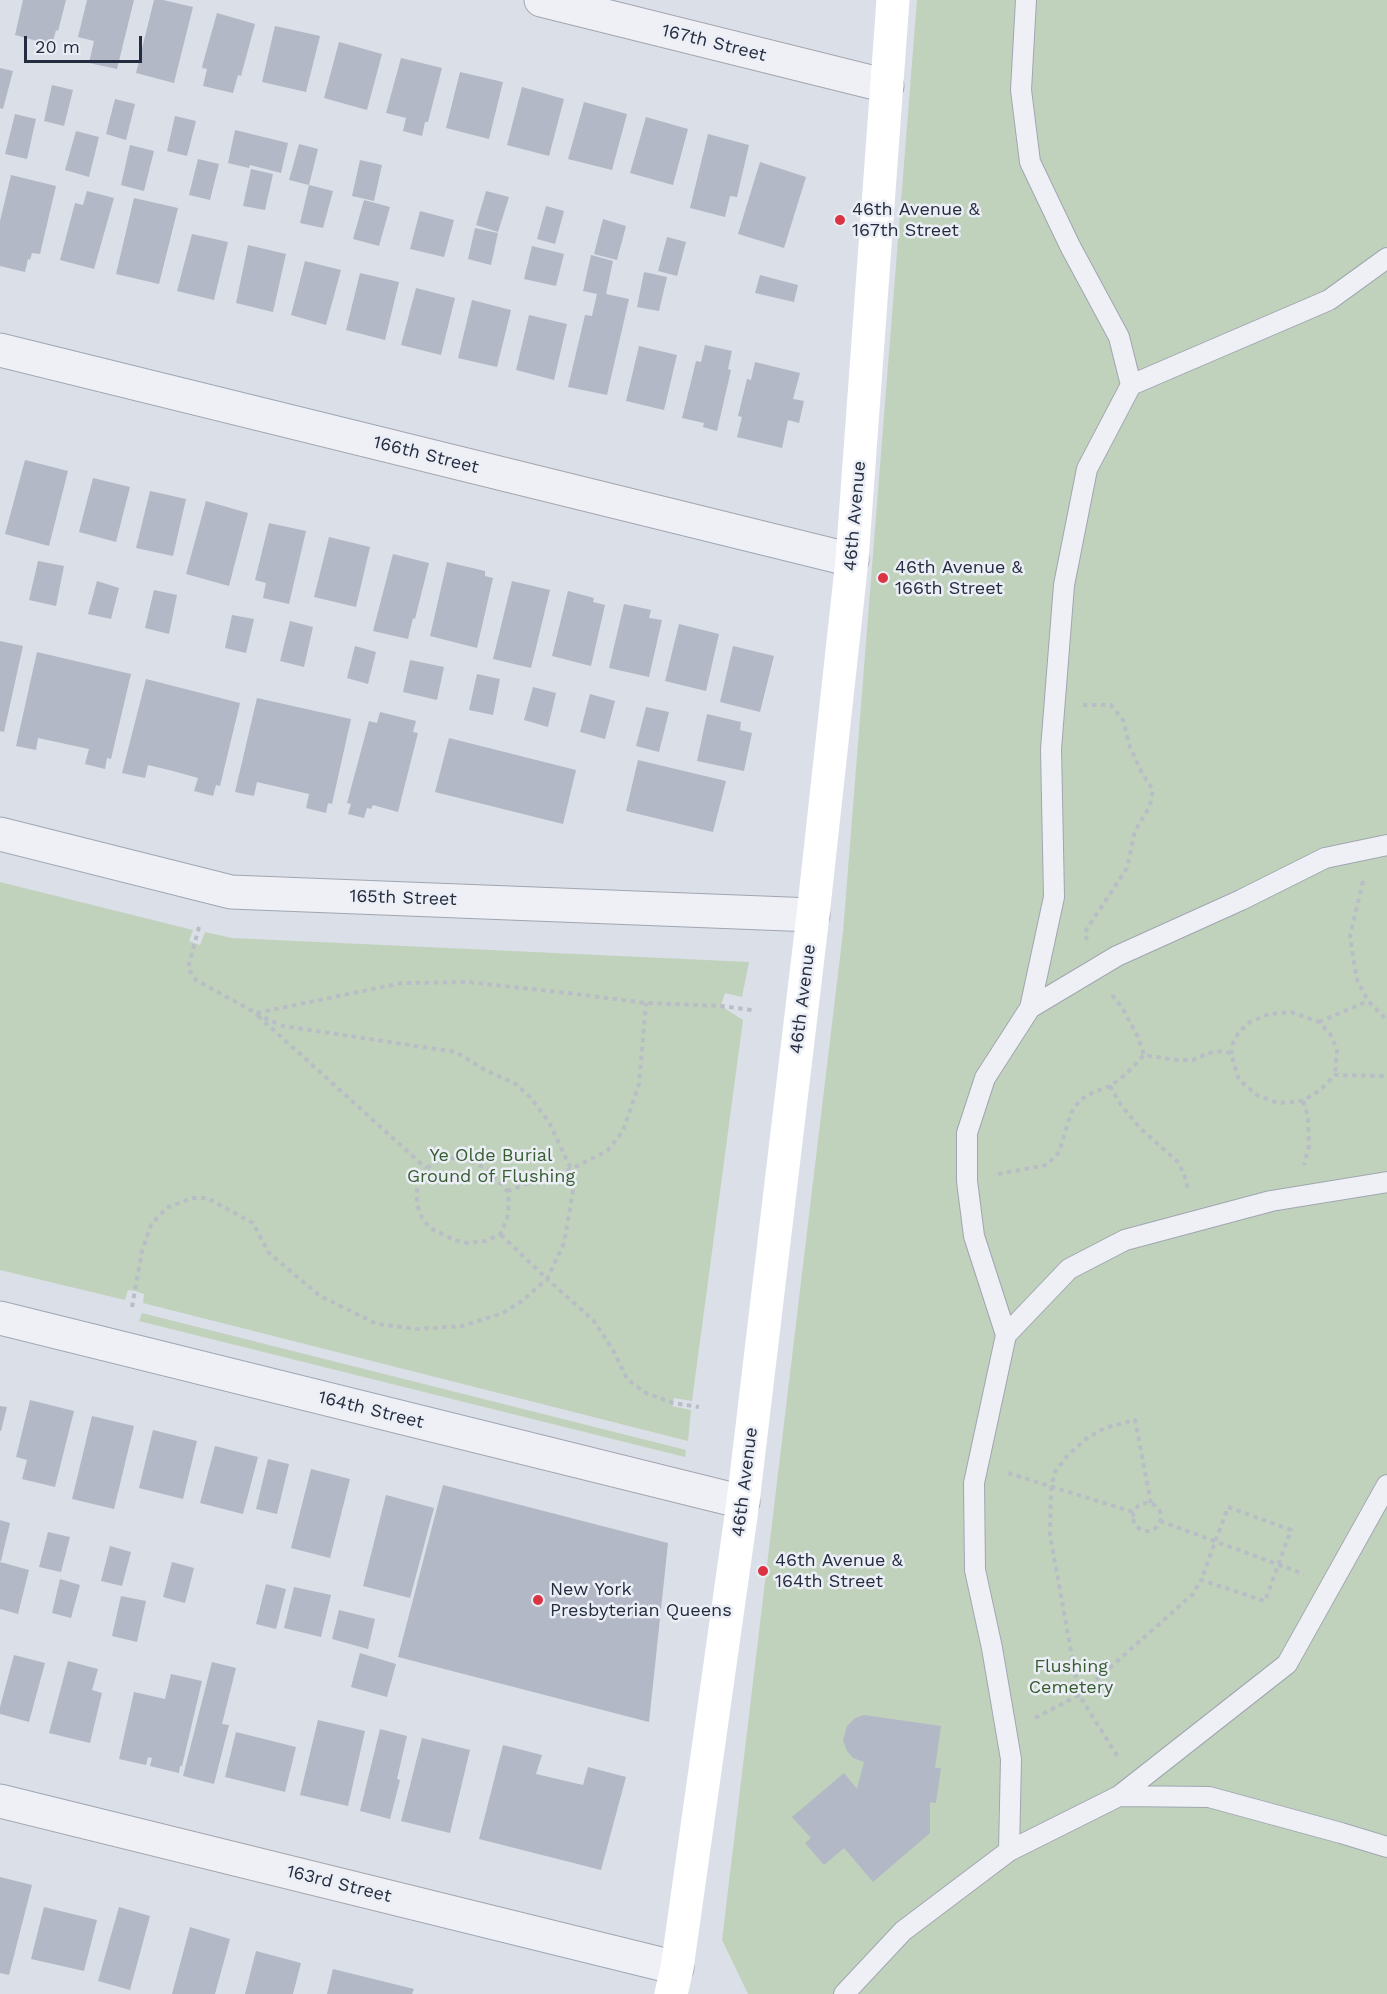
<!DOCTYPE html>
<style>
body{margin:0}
#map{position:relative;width:1387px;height:1994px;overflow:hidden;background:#dbdfe7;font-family:"Work Sans",sans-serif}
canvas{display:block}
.scale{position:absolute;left:24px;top:36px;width:118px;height:27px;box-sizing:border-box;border:3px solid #242c3f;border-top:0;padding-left:8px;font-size:18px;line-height:21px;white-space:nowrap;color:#242c3f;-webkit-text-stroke:4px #ebeef5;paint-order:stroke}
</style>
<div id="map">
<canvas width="1387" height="1994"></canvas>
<div class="scale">20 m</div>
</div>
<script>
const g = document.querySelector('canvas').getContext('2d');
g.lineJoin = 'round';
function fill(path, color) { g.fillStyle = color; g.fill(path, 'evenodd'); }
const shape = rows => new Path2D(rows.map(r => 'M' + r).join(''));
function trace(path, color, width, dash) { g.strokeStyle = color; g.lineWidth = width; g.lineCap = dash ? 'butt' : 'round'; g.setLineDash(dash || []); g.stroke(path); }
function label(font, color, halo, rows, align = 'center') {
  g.font = font + ' "Work Sans",sans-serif'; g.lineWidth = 5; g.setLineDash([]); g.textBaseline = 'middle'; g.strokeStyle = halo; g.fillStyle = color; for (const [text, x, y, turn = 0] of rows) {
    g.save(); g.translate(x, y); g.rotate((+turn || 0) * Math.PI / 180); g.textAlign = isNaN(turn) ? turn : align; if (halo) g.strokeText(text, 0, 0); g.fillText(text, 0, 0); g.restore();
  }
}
const green = shape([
 [917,0,1387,0,1387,1994,748,1994,722,1940,843,932],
 [0,882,193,930,189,941,200,945,205,932,232,938,749,962,742,997,725,993,721,1006,743,1020,692,1401,674,1398,672,1406,691,1410,688,1441,143,1303,144,1294,135,1291,128,1290,125,1300,0,1270],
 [142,1313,686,1450,685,1457,139,1321]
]);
const building = shape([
 [23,0,66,0,58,31,56,30,52,45,15,35],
 [87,0,134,0,117,69,89,63,94,41,78,37],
 [154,0,163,0,193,7,174,83,136,73],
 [217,13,255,24,241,76,238,75,233,93,203,86,207,69,202,68,203,63],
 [275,26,320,36,306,92,262,82],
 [339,42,382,54,367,110,324,98],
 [401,58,442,68,428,122,425,122,422,136,403,131,406,118,386,113],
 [0,68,13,71,3,109,0,108],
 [460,72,503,82,489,139,446,128],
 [52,85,73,90,64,126,44,121],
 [522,87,564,99,549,156,507,145],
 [115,99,135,104,126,140,106,134],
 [584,102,627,114,612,170,568,159],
 [15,114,36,119,27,159,5,154],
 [175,116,196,121,187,156,167,151],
 [646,117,688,129,673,185,630,173],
 [235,130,288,143,281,173,250,165,249,168,228,163],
 [76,131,99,137,89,177,65,170],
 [708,134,749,145,737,197,730,196,725,217,690,208],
 [299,144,318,149,309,185,333,191,323,228,300,223,309,185,289,180],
 [130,145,154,151,144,191,121,185],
 [198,159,219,164,210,200,189,195],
 [360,160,382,165,374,201,352,196],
 [760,162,806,177,784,248,738,234],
 [251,169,273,174,265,210,243,206],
 [11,175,56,186,40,254,32,253,30,260,28,259,25,272,0,266,0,221],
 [87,191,114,198,94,269,60,260,75,203,83,205],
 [486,191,509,197,498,232,476,225],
 [134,198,178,208,159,284,116,274],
 [364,200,390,207,379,246,353,239],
 [546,206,564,211,555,244,537,239],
 [420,211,454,220,444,257,410,249],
 [603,219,626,226,617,260,594,254],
 [475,228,498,233,491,265,468,259],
 [192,234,228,242,214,300,177,291],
 [667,237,686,242,677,276,658,271],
 [248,245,286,254,273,312,236,303],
 [532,246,564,254,556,286,524,279],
 [591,255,613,261,606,294,629,299,607,395,568,387,585,315,592,316,597,294,583,291],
 [305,261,341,270,326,325,291,315],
 [644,272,667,277,659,311,637,307],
 [360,273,399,282,385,340,346,330],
 [760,275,798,285,794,302,755,293],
 [416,288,455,298,441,355,401,345],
 [472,300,511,310,497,367,458,358],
 [529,315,567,324,554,380,516,370],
 [705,345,732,351,728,369,731,370,717,431,703,427,704,423,682,418,696,361,701,362],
 [639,346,677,355,664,410,626,401],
 [755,362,800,373,793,399,804,401,799,423,788,420,782,448,737,437,742,417,738,416,747,379,751,380],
 [25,460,68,471,49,546,5,534],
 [93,478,130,487,116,542,79,532],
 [150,491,186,499,173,556,136,548],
 [206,501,248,513,229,586,186,574],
 [269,523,306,531,289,604,263,598,266,583,255,580],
 [329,537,370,547,356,607,314,597],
 [393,554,429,563,415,619,413,618,408,639,373,631],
 [38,561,64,566,56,606,29,600],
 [447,562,485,571,485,576,493,578,477,648,430,636],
 [97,581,119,588,111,619,88,614],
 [512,581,550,590,531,668,493,659],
 [154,590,177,595,169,634,145,628],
 [568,591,594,598,593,602,605,605,591,666,552,656],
 [624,604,651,610,649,618,662,620,649,677,609,668],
 [232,615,254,619,246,653,225,648],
 [290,621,313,627,304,667,280,661],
 [679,624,719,634,706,691,665,681],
 [0,641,23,646,4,732,0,731],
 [355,646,376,652,368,684,347,678],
 [733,646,774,656,760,712,720,702],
 [37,652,131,674,111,759,107,758,105,769,85,764,89,749,38,738,36,750,16,746],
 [410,660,444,667,437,700,403,692],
 [477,674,500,679,493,715,469,710],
 [146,679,240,703,220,786,216,785,213,796,194,791,198,778,173,771,148,765,145,778,122,773],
 [533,687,556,693,548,727,524,720],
 [590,694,615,701,605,739,580,732],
 [257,698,351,719,332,804,328,803,326,813,306,808,309,794,257,782,254,796,235,792],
 [646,707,669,712,659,752,636,746],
 [380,712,416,721,413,732,418,733,398,812,373,805,371,809,367,808,364,818,348,814,351,804,347,803,369,721,377,723],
 [707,714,741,722,740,730,752,733,744,771,697,761],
 [449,738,576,770,563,824,435,792],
 [638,760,726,781,713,832,626,811],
 [30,1400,74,1411,55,1487,22,1479,27,1460,16,1457],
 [0,1406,7,1407,1,1431,0,1431],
 [92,1416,134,1426,114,1509,72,1499],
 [153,1430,197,1441,183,1499,139,1488],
 [215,1446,258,1457,243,1514,200,1503],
 [268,1459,289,1464,277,1514,256,1509],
 [311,1469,350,1479,330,1558,291,1548],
 [443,1485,668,1543,649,1722,398,1657],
 [386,1495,434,1508,410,1598,363,1586],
 [0,1520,10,1523,1,1561,0,1561],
 [48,1532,70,1537,61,1572,39,1567],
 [110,1546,131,1552,122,1586,101,1581],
 [0,1562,29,1570,18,1614,0,1609],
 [172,1562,194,1568,185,1603,163,1597],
 [60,1579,80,1585,71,1618,52,1613],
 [266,1584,286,1589,276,1629,256,1624],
 [294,1587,331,1595,321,1637,284,1628],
 [121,1596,146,1601,137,1642,112,1636],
 [339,1610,375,1619,368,1649,332,1639],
 [360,1653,396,1664,387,1697,351,1687],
 [14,1655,45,1663,29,1722,0,1714,0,1707],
 [68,1661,98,1669,92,1690,102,1693,90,1743,49,1733],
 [212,1662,236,1668,222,1724,229,1725,214,1784,183,1776],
 [171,1674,202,1681,182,1766,180,1766,179,1773,150,1766,152,1758,148,1757,146,1765,119,1759,134,1692,165,1699],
 [864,1715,941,1726,935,1768,941,1768,936,1803,930,1802,930,1833,873,1882,844,1848,824,1865,805,1843,811,1838,792,1817,844,1773,857,1789,864,1762,853,1758,847,1751,843,1740,847,1726,855,1718],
 [318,1720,365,1731,348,1806,300,1795],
 [380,1729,407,1736,397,1779,400,1780,390,1819,360,1811],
 [236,1732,296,1747,285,1792,225,1777],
 [422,1738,470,1750,450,1833,401,1821],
 [503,1745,542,1755,536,1774,583,1785,588,1767,626,1777,601,1870,479,1839],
 [0,1877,32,1885,9,1975,0,1973],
 [44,1907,97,1920,84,1971,31,1959],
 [119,1907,150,1916,130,1990,98,1981],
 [190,1927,230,1939,215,1994,172,1994],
 [256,1951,301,1963,293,1994,245,1994],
 [333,1969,414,1989,412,1994,327,1994]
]);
const path = shape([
 [1083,705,1111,705,1123,720,1130,747,1142,773,1153,790,1150,806,1135,831,1127,868,1085,932,1087,940],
 [1363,881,1350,936,1353,957,1357,980,1368,1001,1387,1020],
 [199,927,188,968,196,980,256,1013,402,983,467,982,568,993,646,1003,721,1006,752,1010],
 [1112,995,1123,1009,1138,1037,1144,1055],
 [256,1014,283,1026,456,1052,487,1071,516,1084,530,1097,549,1122,571,1169,573,1191,564,1243,547,1279,500,1234],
 [258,1016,426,1168],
 [1319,1022,1368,1001],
 [1231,1054,1233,1043,1239,1032,1250,1022,1269,1014,1291,1012,1319,1022,1330,1034,1337,1049,1335,1075],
 [1110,1086,1121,1105,1139,1127,1179,1163,1187,1182,1187,1192],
 [1303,1101,1308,1116,1309,1146,1304,1165],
 [453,1158,463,1159,488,1169,507,1191,509,1202,507,1219,500,1234,486,1241,467,1243,454,1240,430,1228,422,1218,417,1205,417,1190,419,1178,432,1163,453,1158],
 [998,1174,1047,1165,1059,1152,1071,1113,1080,1100,1094,1092,1110,1086,1125,1075,1144,1055,1177,1060,1193,1060,1208,1053,1224,1051,1231,1054,1239,1080,1257,1095,1278,1103,1303,1101,1320,1090,1335,1075,1387,1076],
 [507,1191,571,1169,607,1151,623,1131,639,1084,646,1003],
 [132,1307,142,1251,151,1225,166,1208,192,1198,207,1198,253,1223,269,1253,320,1296,377,1324,418,1329,462,1326,503,1313,522,1301,547,1279,594,1321,613,1350,627,1379,646,1393,673,1403,699,1407],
 [1008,1473,1133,1512],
 '1133 1517a14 14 0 1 1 28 0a14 14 0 1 1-28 0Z',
 [1151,1503,1135,1420,1105,1428,1087,1438,1068,1455,1055,1472,1051,1486,1050,1535,1079,1695,1193,1594,1201,1580],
 [1228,1507,1291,1530,1265,1601,1201,1580,1228,1507],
 [1160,1521,1304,1574],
 [1035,1718,1079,1695,1118,1757]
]);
const lane = shape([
 [1131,385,1329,300,1387,258],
 [1030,1008,1117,956,1241,900,1325,858,1387,845],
 [1006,1335,1069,1269,1125,1240,1271,1201,1387,1182],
 [1119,1796,1287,1664,1387,1485],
 [1009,1851,1011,1759,992,1648,975,1570,974,1483,1006,1335,974,1236,967,1181,967,1133,985,1078,1030,1008,1054,897,1051,749,1064,585,1087,469,1131,385,1119,337,1070,246,1030,162,1021,90,1026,0],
 [844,1994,903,1931,1009,1851,1119,1796,1209,1797,1341,1833,1387,1847]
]);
const street = shape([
 [541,0,887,86],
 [0,350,852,560],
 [0,834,231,892,813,915],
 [0,1318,743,1502],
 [0,1801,677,1968]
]);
const secondary = shape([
 [671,1994,677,1968,743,1502,813,915,852,560,893,0]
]);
const markers = [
 [840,220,6,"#da3342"],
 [883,578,6,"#da3342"],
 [763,1571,6,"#da3342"],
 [538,1600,6,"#da3342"]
];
const streetNames = [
 ["167th Street",714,43,14],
 ["166th Street",426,455,14],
 ["46th Avenue",855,516,-85],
 ["165th Street",403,898,2],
 ["46th Avenue",803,999,-83],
 ["164th Street",371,1410,14],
 ["46th Avenue",745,1482,-83],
 ["163rd Street",339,1884,14]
];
const poiNames = [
 ["46th Avenue &",852,210],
 ["167th Street",852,231],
 ["46th Avenue &",895,568],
 ["166th Street",895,589],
 ["46th Avenue &",775,1561],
 ["164th Street",775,1582],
 ["New York",550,1590],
 ["Presbyterian Queens",550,1611]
];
const parkNames = [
 ["Ye Olde Burial",491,1156],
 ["Ground of Flushing",491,1177],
 ["Flushing",1071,1667],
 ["Cemetery",1071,1688]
];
fill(green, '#c0d2bc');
fill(building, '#b2b8c5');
trace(lane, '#a0a6b1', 22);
trace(street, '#a0a6b1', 35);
trace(path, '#b9bdc6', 4, [4.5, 4.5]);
trace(lane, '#eef0f5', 20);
trace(street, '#eef0f5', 33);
trace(secondary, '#fff', 33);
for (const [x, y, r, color] of markers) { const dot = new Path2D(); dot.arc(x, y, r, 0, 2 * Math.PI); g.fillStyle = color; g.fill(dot); trace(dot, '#ebeef5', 2); }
label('18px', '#242c3f', '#ebeef5', streetNames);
label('18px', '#242c3f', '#ebeef5', poiNames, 'left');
label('18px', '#365c30', '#ebeef5', parkNames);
</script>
